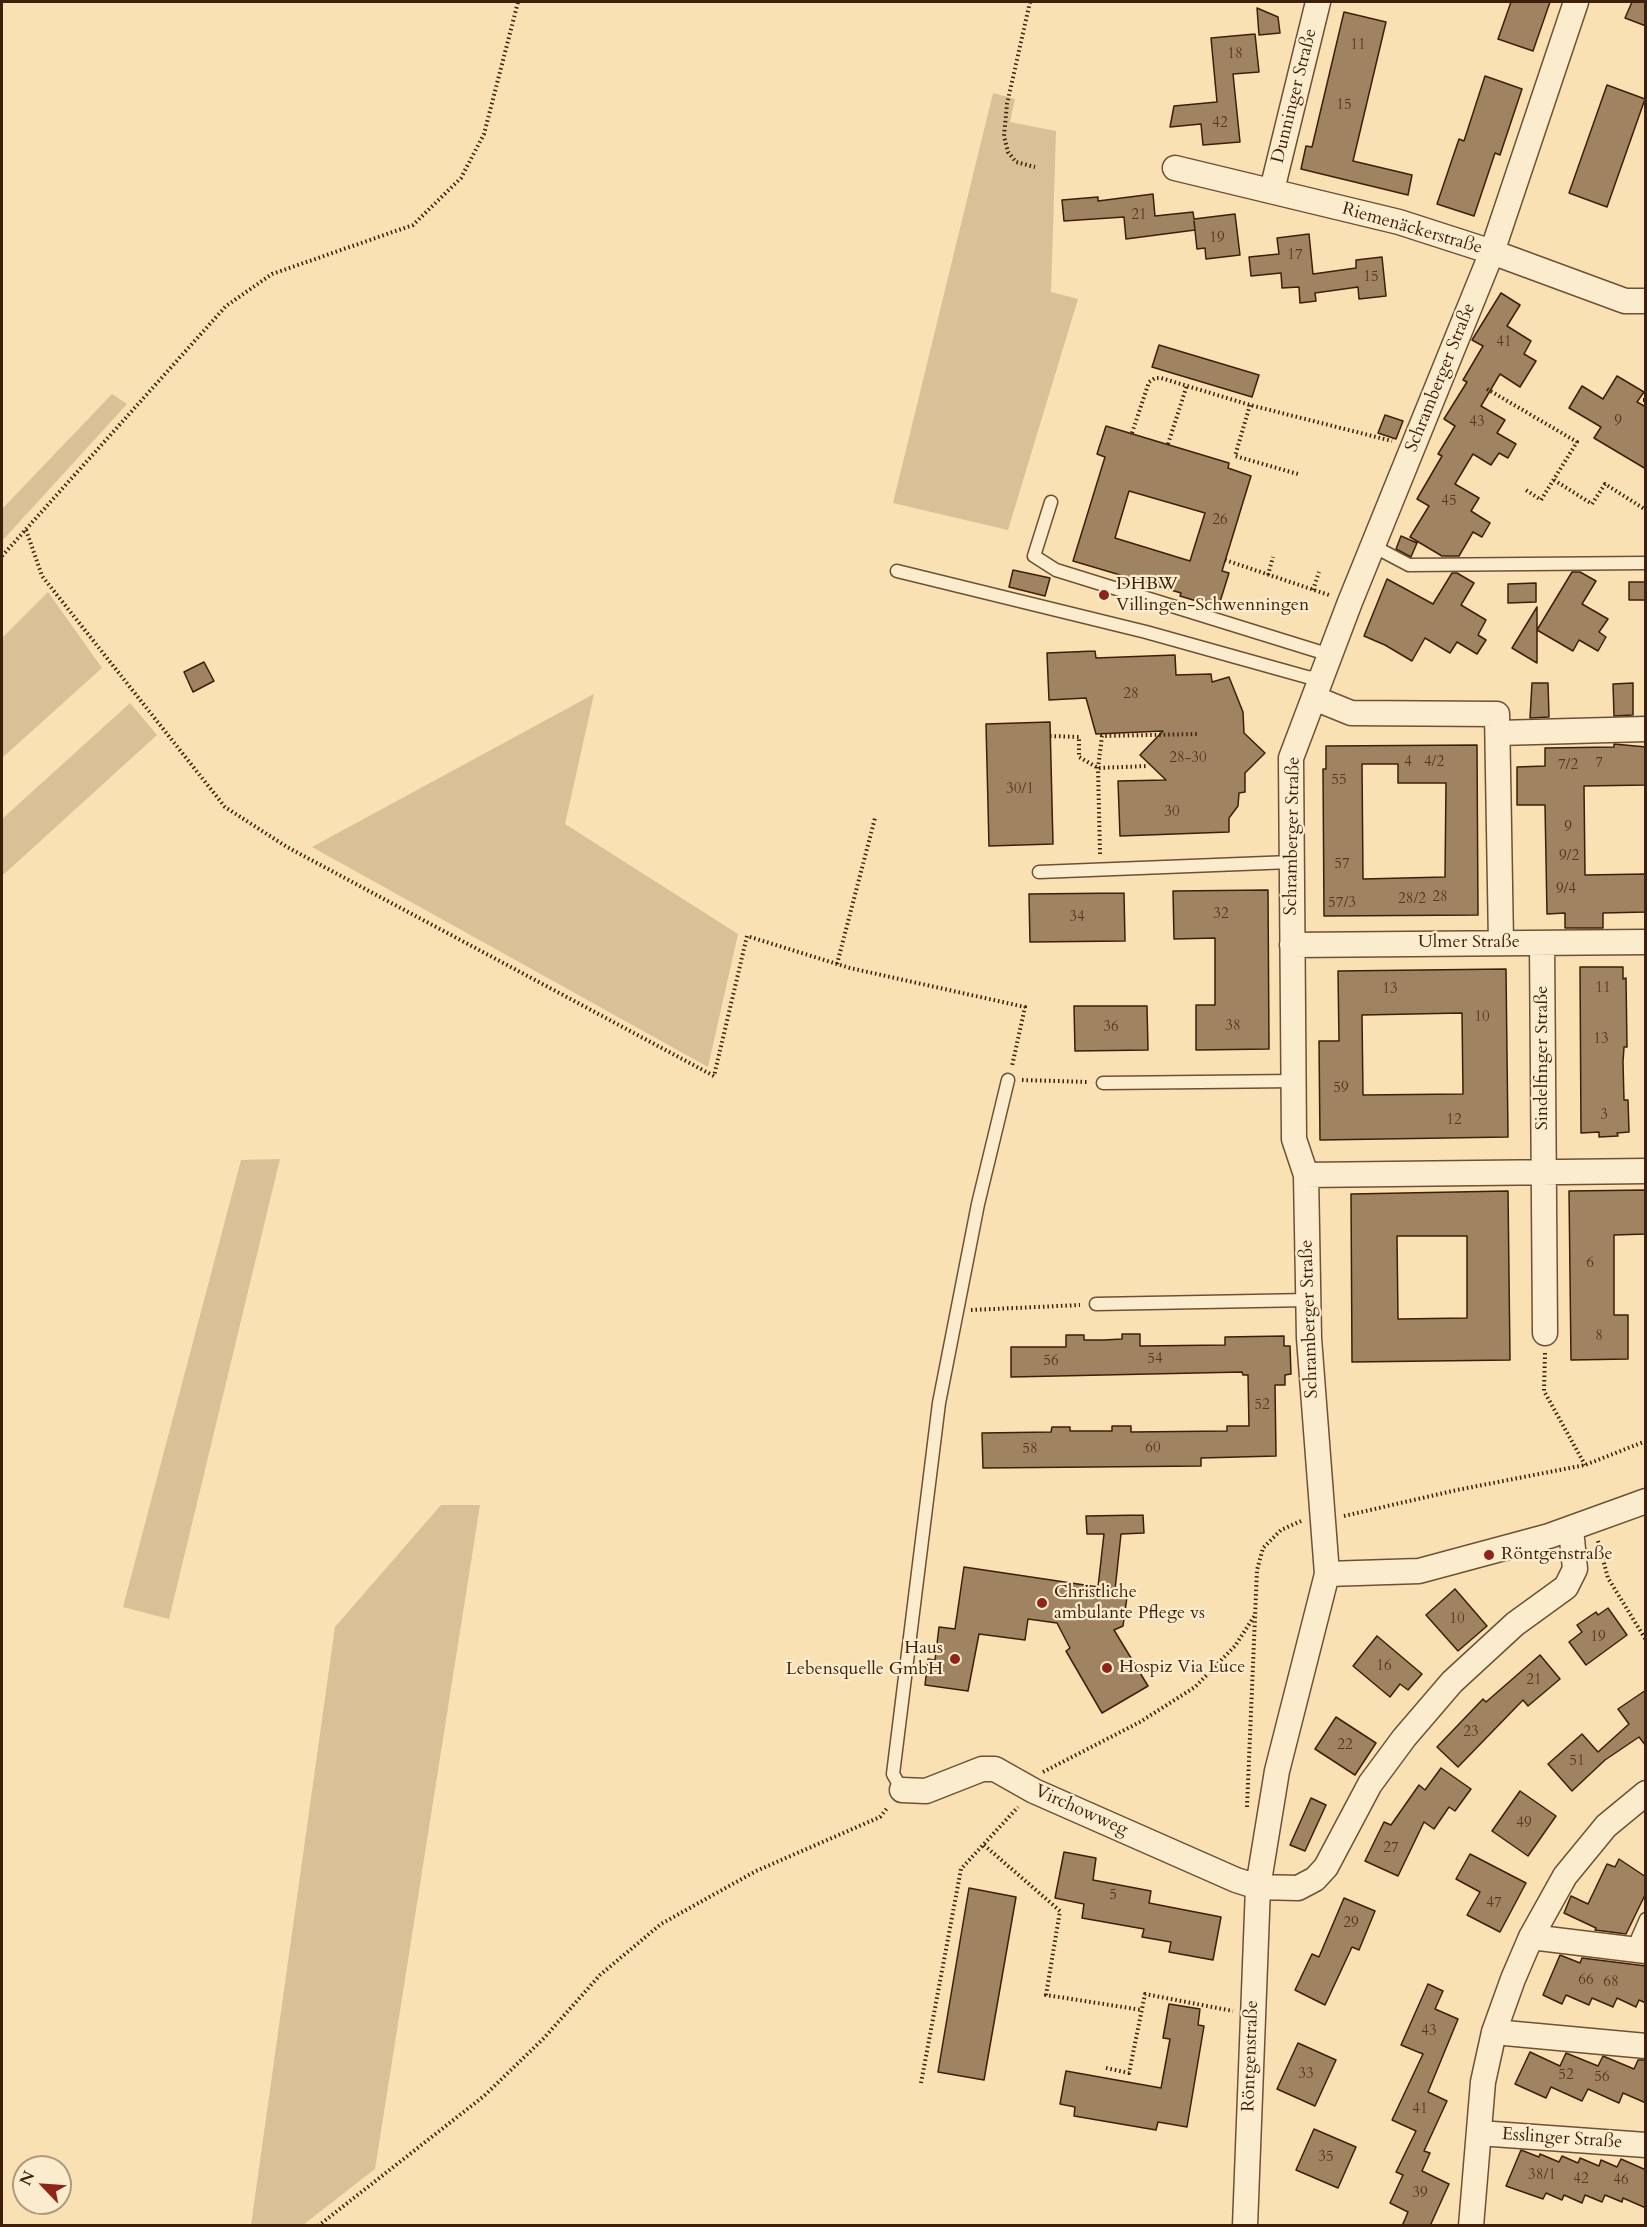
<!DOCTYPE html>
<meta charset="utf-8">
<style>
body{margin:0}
#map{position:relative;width:1647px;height:2227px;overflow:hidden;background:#f9e1b4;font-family:Cardo,serif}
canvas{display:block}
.frame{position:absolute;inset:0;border:3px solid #3f1f09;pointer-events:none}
.north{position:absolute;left:12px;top:2155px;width:60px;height:60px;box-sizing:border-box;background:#fbecce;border:2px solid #b09a7f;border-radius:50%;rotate:295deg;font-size:16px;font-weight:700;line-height:24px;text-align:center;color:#3f1f09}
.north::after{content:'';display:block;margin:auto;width:21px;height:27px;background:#8f2418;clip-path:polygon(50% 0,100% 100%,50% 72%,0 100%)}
</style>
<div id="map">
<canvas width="1647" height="2227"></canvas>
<div class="frame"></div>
<div class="north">N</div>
</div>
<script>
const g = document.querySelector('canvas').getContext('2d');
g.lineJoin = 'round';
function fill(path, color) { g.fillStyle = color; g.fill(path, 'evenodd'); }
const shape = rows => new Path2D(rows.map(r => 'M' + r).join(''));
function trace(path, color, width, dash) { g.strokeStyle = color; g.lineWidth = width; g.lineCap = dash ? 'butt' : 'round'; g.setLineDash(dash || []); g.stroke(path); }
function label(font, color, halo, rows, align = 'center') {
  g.font = font + ' Cardo,serif'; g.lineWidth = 4.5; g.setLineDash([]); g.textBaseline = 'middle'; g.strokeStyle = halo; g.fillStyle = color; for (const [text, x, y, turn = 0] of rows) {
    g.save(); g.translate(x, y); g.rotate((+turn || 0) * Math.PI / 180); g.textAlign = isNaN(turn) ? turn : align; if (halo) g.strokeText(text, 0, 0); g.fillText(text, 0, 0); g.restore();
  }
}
const green = shape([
 [993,93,1015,99,1010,122,1056,131,1051,292,1078,299,1008,530,893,503],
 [112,394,127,404,2,541,2,509],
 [48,592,102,668,2,758,2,638],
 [594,694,565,824,738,934,708,1067,312,847],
 [130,703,157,735,2,876,2,819],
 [280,1159,169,1619,123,1607,241,1160],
 [441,1505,480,1505,375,2169,303,2225,251,2225,335,1627]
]);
const building = shape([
 [1511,2,1550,2,1533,51,1498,39,1511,2],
 [1632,2,1646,2,1646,26,1625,18,1632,2],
 [1257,8,1278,17,1280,33,1259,35,1257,8],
 [1344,12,1386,22,1353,161,1412,175,1408,195,1301,169,1306,146,1312,147,1344,12],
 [1255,34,1259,72,1233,74,1240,142,1203,145,1201,124,1170,127,1174,106,1217,102,1211,38,1255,34],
 [1485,76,1522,89,1500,155,1495,153,1474,216,1437,204,1459,139,1464,141,1485,76],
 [1607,85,1645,99,1607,207,1569,193,1607,85],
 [1153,194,1155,216,1193,212,1194,219,1235,214,1240,255,1206,259,1205,248,1197,249,1194,221,1195,230,1126,239,1124,217,1064,221,1062,200,1098,197,1098,201,1153,194],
 [1309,234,1313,274,1356,268,1356,260,1382,257,1386,296,1359,299,1358,287,1315,293,1316,301,1300,303,1299,287,1282,288,1281,273,1251,276,1249,257,1279,254,1277,238,1309,234],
 [1501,293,1520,305,1507,326,1531,341,1524,354,1536,361,1520,387,1500,374,1481,406,1505,420,1497,433,1516,444,1508,458,1499,453,1491,465,1473,454,1455,484,1479,498,1471,511,1490,523,1482,537,1473,532,1459,556,1442,556,1410,537,1429,506,1417,499,1442,456,1438,454,1455,426,1444,419,1467,382,1463,380,1483,346,1472,340,1501,293],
 [1159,345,1259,375,1252,397,1152,367,1159,345],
 [1617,376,1644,392,1637,402,1646,407,1646,469,1594,438,1601,427,1569,408,1582,386,1603,399,1617,376],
 [1385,415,1403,421,1396,439,1378,433,1385,415],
 [1106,426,1229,463,1228,468,1251,476,1222,571,1229,573,1219,605,1204,600,1203,603,1180,596,1181,593,1073,561,1105,457,1097,454,1106,426],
 [1129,491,1205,513,1190,561,1115,538,1129,491],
 [1401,536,1417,543,1411,557,1396,549,1401,536],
 [1013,570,1050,578,1045,596,1009,587,1013,570],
 [1572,572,1580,572,1596,581,1582,604,1608,619,1599,632,1606,637,1598,651,1579,640,1573,651,1537,630,1572,572],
 [1452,573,1457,573,1474,583,1461,605,1486,620,1478,635,1486,640,1477,654,1457,642,1450,653,1425,638,1412,661,1385,645,1364,636,1387,579,1433,604,1452,573],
 [1629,582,1646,582,1646,600,1629,600,1629,582],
 [1536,583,1536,602,1508,603,1508,584,1536,583],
 [1537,607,1537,663,1512,648,1537,607],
 [1095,651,1096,658,1175,655,1176,675,1211,674,1212,682,1229,677,1243,712,1244,733,1265,753,1245,773,1245,792,1239,793,1238,806,1229,818,1229,832,1120,836,1118,781,1166,780,1140,755,1163,731,1096,734,1086,698,1049,700,1047,653,1095,651],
 [204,662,214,681,193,692,184,672,204,662],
 [1532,683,1548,683,1549,717,1530,718,1532,683],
 [1633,683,1633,715,1614,716,1613,684,1633,683],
 [1050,722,1053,844,989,846,986,724,1050,722],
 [1614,744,1646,747,1646,785,1584,786,1585,875,1646,874,1646,912,1603,913,1603,928,1565,928,1565,913,1547,914,1545,805,1517,805,1517,767,1545,766,1545,748,1614,747,1614,744],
 [1477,745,1478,915,1324,916,1323,769,1326,769,1326,746,1477,745],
 [1362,764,1398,764,1398,783,1446,783,1445,877,1363,879,1362,764],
 [1268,890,1269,1049,1196,1050,1196,1005,1215,1005,1215,938,1174,939,1173,891,1268,890],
 [1124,893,1125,941,1030,942,1029,894,1124,893],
 [1580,967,1623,967,1623,979,1626,978,1627,1047,1624,1047,1623,1062,1624,1100,1628,1100,1629,1132,1617,1133,1618,1136,1599,1137,1599,1132,1581,1133,1580,967],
 [1506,969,1508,1137,1320,1140,1319,1041,1339,1041,1338,971,1506,969],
 [1462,1013,1463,1094,1363,1095,1362,1015,1462,1013],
 [1074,1006,1147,1006,1148,1050,1075,1051,1074,1006],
 [1646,1190,1646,1234,1614,1235,1614,1315,1628,1315,1628,1359,1571,1360,1569,1191,1646,1190],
 [1508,1191,1510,1360,1352,1362,1351,1194,1508,1191],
 [1397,1236,1467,1236,1467,1318,1398,1319,1397,1236],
 [1122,1334,1140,1334,1140,1346,1225,1345,1225,1337,1284,1336,1284,1346,1290,1346,1291,1374,1285,1375,1285,1385,1275,1385,1276,1456,1201,1458,1201,1466,983,1468,982,1433,1051,1432,1052,1427,1070,1427,1070,1431,1112,1431,1112,1426,1131,1426,1131,1432,1227,1431,1227,1426,1249,1426,1248,1375,1243,1375,1242,1372,1011,1377,1011,1347,1066,1347,1066,1335,1084,1335,1084,1340,1104,1340,1122,1339,1122,1334],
 [1143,1515,1144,1533,1121,1534,1115,1590,1117,1590,1116,1595,1127,1597,1123,1626,1114,1630,1148,1686,1102,1713,1066,1651,1070,1648,1057,1623,1028,1619,1025,1640,979,1634,968,1691,925,1685,928,1659,935,1660,939,1627,955,1629,964,1567,1098,1587,1104,1534,1087,1534,1086,1516,1143,1515],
 [1455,1589,1487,1626,1458,1651,1426,1615,1455,1589],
 [1608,1608,1627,1635,1586,1665,1569,1642,1582,1632,1577,1625,1596,1612,1598,1615,1608,1608],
 [1377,1636,1422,1674,1408,1690,1400,1684,1390,1697,1353,1666,1377,1636],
 [1540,1655,1560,1679,1528,1706,1523,1700,1458,1767,1437,1747,1483,1699,1486,1702,1540,1655],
 [1646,1690,1646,1746,1639,1737,1605,1760,1572,1791,1548,1764,1582,1734,1598,1752,1629,1724,1618,1709,1646,1690],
 [1336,1717,1376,1743,1355,1775,1315,1749,1336,1717],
 [1441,1768,1471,1789,1455,1811,1449,1807,1434,1829,1424,1822,1398,1876,1365,1861,1384,1822,1391,1825,1419,1785,1425,1790,1441,1768],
 [1520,1791,1556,1816,1528,1856,1492,1831,1520,1791],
 [1311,1798,1326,1805,1305,1851,1290,1845,1311,1798],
 [1064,1852,1096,1858,1093,1880,1151,1891,1149,1903,1221,1917,1213,1960,1169,1952,1171,1942,1142,1937,1144,1929,1082,1918,1084,1904,1055,1898,1064,1852],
 [1470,1854,1526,1883,1500,1932,1467,1915,1480,1892,1456,1879,1470,1854],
 [1619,1859,1646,1877,1646,1893,1626,1934,1595,1930,1596,1928,1564,1913,1571,1896,1588,1904,1607,1864,1615,1867,1619,1859],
 [969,1888,1016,1897,984,2080,938,2072,969,1888],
 [1344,1898,1375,1911,1359,1950,1352,1947,1325,2005,1295,1990,1312,1954,1319,1957,1344,1898],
 [1560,1955,1580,1963,1582,1958,1646,1966,1646,2003,1639,2000,1636,2007,1617,1998,1613,2007,1592,1998,1589,2005,1566,1995,1562,2004,1543,1995,1560,1955],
 [1428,1984,1443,1991,1435,2009,1458,2019,1428,2092,1447,2101,1424,2151,1430,2153,1422,2171,1449,2184,1430,2226,1402,2226,1408,2212,1390,2203,1403,2175,1396,2172,1416,2131,1392,2120,1423,2054,1401,2045,1428,1984],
 [1169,2004,1200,2009,1198,2025,1204,2026,1187,2127,1158,2122,1156,2130,1074,2116,1075,2107,1060,2104,1066,2071,1161,2088,1170,2039,1163,2038,1169,2004],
 [1298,2043,1336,2060,1315,2106,1277,2089,1298,2043],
 [1530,2052,1560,2066,1566,2053,1598,2066,1603,2056,1634,2069,1638,2060,1646,2060,1646,2103,1623,2093,1619,2103,1588,2089,1582,2101,1551,2087,1546,2098,1515,2084,1530,2052],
 [1314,2129,1356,2147,1338,2188,1296,2170,1314,2129],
 [1521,2150,1539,2157,1540,2154,1559,2162,1562,2156,1578,2163,1580,2158,1599,2166,1601,2160,1617,2167,1621,2159,1646,2170,1646,2208,1623,2198,1622,2202,1605,2195,1602,2202,1585,2195,1582,2203,1564,2195,1562,2200,1546,2193,1543,2199,1506,2186,1521,2150]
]);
const path = shape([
 [1030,2,1007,104,1004,136,1008,152,1016,162,1035,167],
 [1487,389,1577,442,1541,500,1526,490],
 [1643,400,1646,400],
 [1250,405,1235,456,1298,474],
 [1132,433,1149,382,1155,378,1161,378,1250,405,1392,441],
 [1168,444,1187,385],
 [1554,480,1592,504,1605,484,1646,510],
 [26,530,42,576,225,807,287,847,714,1076,747,936,850,968,1025,1007,1012,1066],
 [2,556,226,306,272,274,413,225,461,178,484,134,518,2],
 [1225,560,1329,595],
 [1268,575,1273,557],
 [1313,590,1319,572],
 [1050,736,1079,737,1079,757,1098,768,1148,766],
 [1100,854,1098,768,1102,736,1198,734],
 [837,964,875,818],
 [1022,1080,1089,1082],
 [971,1310,1080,1305],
 [1545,1353,1544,1391,1585,1465],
 [1344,1516,1457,1490,1585,1465,1646,1441],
 [1598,1541,1608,1578,1646,1640],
 [1043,1772,1140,1722,1195,1687,1235,1646,1255,1615],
 [1247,1807,1257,1570,1263,1548,1281,1530,1301,1521],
 [984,1845,1060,1911,1046,1995,1142,2010],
 [1106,2068,1129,2073,1145,1994,1233,2011],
 [921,2083,961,1869,1018,1807],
 [318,2226,484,2096,544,2038,600,1975,661,1924,756,1871,880,1817,888,1807]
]);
const service = shape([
 [1051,502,1034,556,1056,570,1330,655],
 [1373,546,1409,565,1646,563],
 [897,571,1146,632,1307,677,1321,678],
 [1039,872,1291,862],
 [1103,1083,1295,1081],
 [1096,1304,1308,1300],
 [902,1790,893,1774,939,1403,978,1204,1008,1080],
 [1632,1951,1646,1919]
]);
const minor = shape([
 [1175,168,1399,222,1492,252,1625,301,1646,301],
 [1272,190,1318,2],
 [1314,698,1351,713,1497,714,1501,943],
 [1498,733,1646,729],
 [1542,943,1545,1333],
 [1292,945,1646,942],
 [1306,1175,1646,1171],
 [1327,1574,1419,1571,1549,1536,1646,1501],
 [902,1790,926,1791,982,1769,995,1769,1034,1791,1236,1880,1258,1887,1298,1888,1315,1879,1326,1867,1370,1784,1404,1738,1452,1682,1515,1624,1566,1587,1575,1569,1571,1529],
 [1531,1937,1646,1951],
 [1494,2032,1646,2046],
 [1479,2133,1646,2145],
 [1245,2226,1258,1887,1277,1771,1327,1574,1309,1338,1306,1175,1294,1139,1291,758,1350,602,1492,252,1576,2],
 [1471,2226,1483,2082,1494,2032,1513,1979,1531,1937,1565,1876,1606,1826,1646,1793]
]);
const markers = [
 [1104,595,6,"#8f2418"],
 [1489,1555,6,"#8f2418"],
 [1042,1603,6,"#8f2418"],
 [955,1659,6,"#8f2418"],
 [1107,1668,6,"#8f2418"]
];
const numberNames = [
 ["11",1358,46],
 ["18",1235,55],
 ["15",1344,106],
 ["42",1220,124],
 ["21",1139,216],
 ["19",1217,239],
 ["17",1295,256],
 ["15",1371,278],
 ["41",1504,343],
 ["9",1618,422],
 ["43",1477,423],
 ["45",1449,502],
 ["26",1220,521],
 ["28",1131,695],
 ["28-30",1188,759],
 ["4",1408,763],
 ["4/2",1434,763],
 ["7",1599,764],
 ["7/2",1568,766],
 ["55",1339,781],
 ["30/1",1020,790],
 ["30",1172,813],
 ["9",1568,828],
 ["9/2",1569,857],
 ["57",1342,865],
 ["9/4",1566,890],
 ["28",1440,898],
 ["28/2",1412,900],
 ["57/3",1342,904],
 ["32",1221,915],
 ["34",1077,918],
 ["11",1603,989],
 ["13",1390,990],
 ["10",1482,1018],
 ["38",1233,1027],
 ["36",1111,1028],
 ["13",1601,1040],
 ["59",1341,1089],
 ["3",1604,1116],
 ["12",1454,1121],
 ["6",1590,1264],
 ["8",1599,1337],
 ["54",1155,1360],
 ["56",1051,1362],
 ["52",1262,1406],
 ["60",1153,1449],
 ["58",1030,1450],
 ["10",1457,1620],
 ["19",1598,1638],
 ["16",1384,1667],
 ["21",1534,1681],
 ["23",1471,1733],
 ["22",1345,1746],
 ["51",1577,1762],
 ["49",1524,1824],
 ["27",1391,1849],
 ["5",1113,1896],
 ["47",1494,1904],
 ["29",1351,1924],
 ["66",1586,1981],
 ["68",1611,1983],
 ["43",1429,2032],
 ["33",1306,2075],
 ["52",1566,2076],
 ["56",1602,2078],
 ["41",1420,2110],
 ["35",1326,2158],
 ["38/1",1542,2176],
 ["42",1581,2180],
 ["46",1621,2181],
 ["39",1420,2194]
];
const streetNames = [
 ["Dunninger Straße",1295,96,-76],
 ["Riemenäckerstraße",1412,229,16],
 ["Schramberger Straße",1441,378,-68],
 ["Schramberger Straße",1293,836,-89],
 ["Ulmer Straße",1469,943],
 ["Sindelfinger Straße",1543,1058,-90],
 ["Schramberger Straße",1310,1319,-92],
 ["Virchowweg",1081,1811,24],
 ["Röntgenstraße",1251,2056,-88],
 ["Esslinger Straße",1562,2139,4]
];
const poiNames = [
 ["DHBW",1116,585],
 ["Villingen-Schwenningen",1116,606],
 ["Röntgenstraße",1501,1555],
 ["Christliche",1054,1593],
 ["ambulante Pflege vs",1054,1614],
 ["Haus",943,1649,"right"],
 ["Lebensquelle GmbH",943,1670,"right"],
 ["Hospiz Via Luce",1119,1668]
];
fill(green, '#d9c097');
fill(building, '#a08462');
trace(building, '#3f1f09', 1.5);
trace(service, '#6e5034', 15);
trace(minor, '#6e5034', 27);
trace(path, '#3f1f09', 4, [1.5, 3]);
trace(service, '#fbecce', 12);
trace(minor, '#fbecce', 24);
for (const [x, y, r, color] of markers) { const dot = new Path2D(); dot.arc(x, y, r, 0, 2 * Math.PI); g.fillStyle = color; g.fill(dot); trace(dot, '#fbecce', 2); }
label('15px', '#57381f', null, numberNames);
label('18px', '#3f1f09', '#fbecce', streetNames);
label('18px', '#3f1f09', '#fbecce', poiNames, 'left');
</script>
